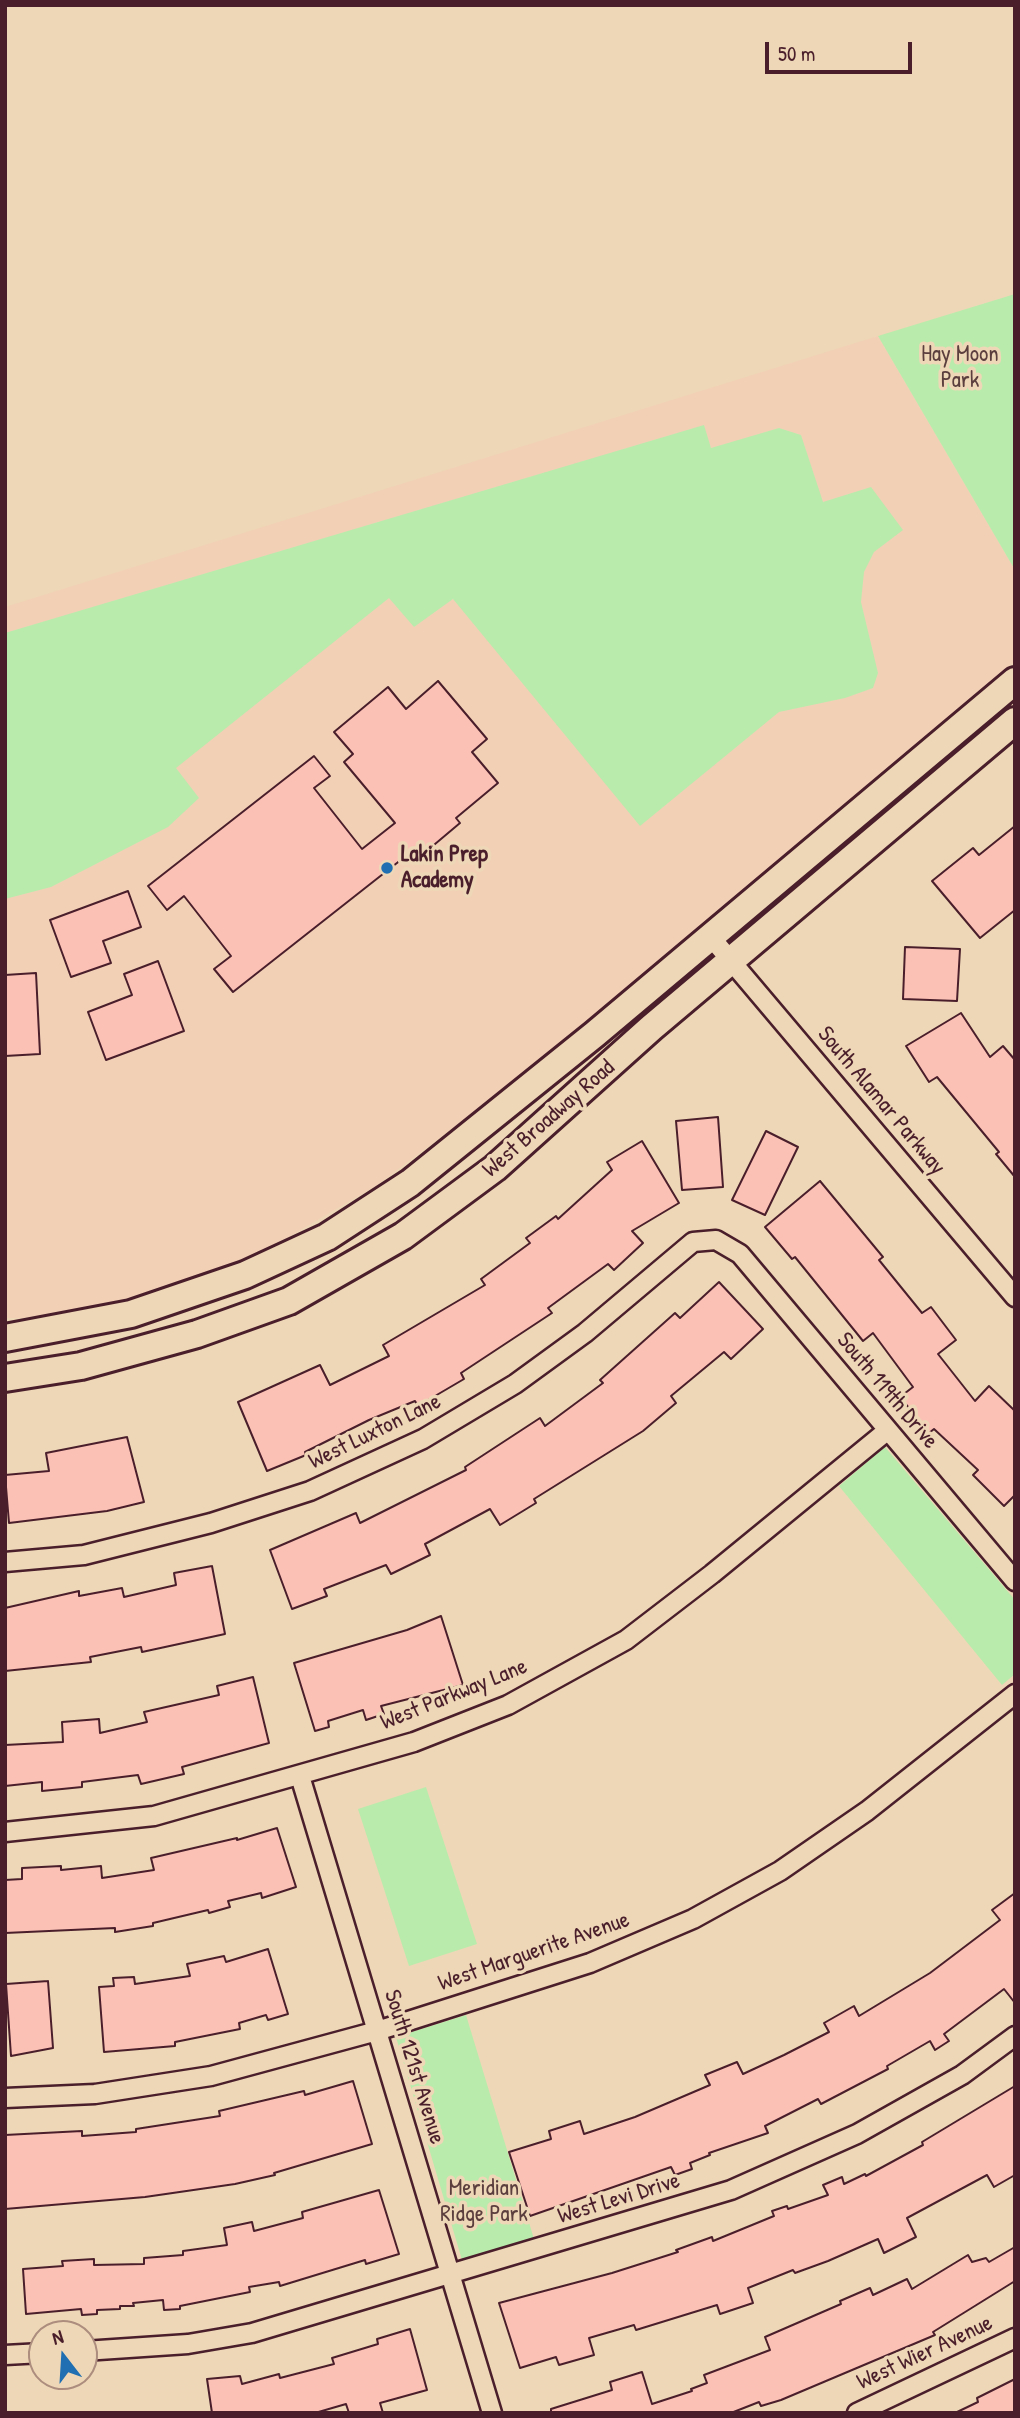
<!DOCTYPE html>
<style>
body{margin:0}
#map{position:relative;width:1020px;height:2418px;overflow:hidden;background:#eed7b6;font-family:"Patrick Hand",sans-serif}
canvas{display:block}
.frame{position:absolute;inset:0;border:7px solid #4a1f2b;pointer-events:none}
.north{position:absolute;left:28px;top:2320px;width:70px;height:70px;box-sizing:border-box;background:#eed7b6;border:2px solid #ac8d7e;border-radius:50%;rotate:343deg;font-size:19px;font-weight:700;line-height:28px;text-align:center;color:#4a1f2b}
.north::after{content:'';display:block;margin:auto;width:24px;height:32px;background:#1f6fb2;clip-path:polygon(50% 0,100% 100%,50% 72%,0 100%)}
.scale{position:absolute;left:765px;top:42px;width:147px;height:32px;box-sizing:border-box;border:4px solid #4a1f2b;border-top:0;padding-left:9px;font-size:21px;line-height:24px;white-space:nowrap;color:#4a1f2b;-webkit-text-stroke:5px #eed7b6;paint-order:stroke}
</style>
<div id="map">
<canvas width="1020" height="2418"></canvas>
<div class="frame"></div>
<div class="north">N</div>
<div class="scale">50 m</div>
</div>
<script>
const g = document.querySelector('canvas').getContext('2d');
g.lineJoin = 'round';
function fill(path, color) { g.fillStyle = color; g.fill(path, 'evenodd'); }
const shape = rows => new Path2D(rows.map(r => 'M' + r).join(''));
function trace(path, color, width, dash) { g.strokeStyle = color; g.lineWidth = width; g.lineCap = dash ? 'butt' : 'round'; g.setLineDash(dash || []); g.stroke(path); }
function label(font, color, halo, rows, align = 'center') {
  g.font = font + ' "Patrick Hand",sans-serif'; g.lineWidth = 7; g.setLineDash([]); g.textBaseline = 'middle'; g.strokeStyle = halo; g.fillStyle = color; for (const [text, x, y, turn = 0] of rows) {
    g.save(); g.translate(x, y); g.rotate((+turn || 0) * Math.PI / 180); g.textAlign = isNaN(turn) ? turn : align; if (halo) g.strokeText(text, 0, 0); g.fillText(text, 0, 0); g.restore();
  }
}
const built = shape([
 [878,336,1015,570,1015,661,523,1075,377,1185,268,1249,142,1297,24,1318,5,1318,5,607]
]);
const green = shape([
 [1015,294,1015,570,878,336],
 [704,425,711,448,779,428,801,435,823,502,871,487,903,530,874,552,864,572,861,602,878,673,873,688,845,698,779,712,640,826,453,599,414,627,389,598,176,768,199,798,168,827,51,887,5,899,5,633],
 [885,1447,1015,1600,1015,1674,1002,1685,839,1486],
 [426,1787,477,1944,409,1966,358,1809],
 [466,2015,534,2239,462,2260,396,2037]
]);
const building = shape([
 [438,681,487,739,472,752,498,783,456,818,460,823,422,855,416,848,233,992,214,969,231,956,184,896,167,910,148,886,314,756,330,776,314,788,362,849,395,823,344,762,353,754,334,732,388,687,406,709,438,681],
 [1015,826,1015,910,980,938,932,881,973,848,979,855,1015,826],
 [128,891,141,927,103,941,111,963,71,977,50,920,128,891],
 [905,947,960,949,957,1001,903,999,905,947],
 [158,961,184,1031,106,1060,88,1012,132,995,124,974,158,961],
 [36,973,40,1054,5,1056,5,975,36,973],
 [961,1013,990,1057,1003,1046,1015,1060,1015,1177,996,1154,999,1152,937,1077,929,1082,906,1046,961,1013],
 [718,1117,723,1187,682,1190,676,1121,718,1117],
 [766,1131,798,1147,765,1215,732,1200,766,1131],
 [642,1141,679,1203,632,1231,643,1243,614,1270,608,1264,548,1308,552,1313,461,1373,464,1379,418,1406,415,1401,369,1420,305,1452,306,1455,267,1471,238,1402,320,1365,330,1385,389,1356,383,1345,485,1285,481,1279,530,1243,526,1238,556,1216,558,1219,612,1170,607,1162,642,1141],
 [820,1181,883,1257,879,1260,922,1313,931,1307,956,1340,938,1354,975,1401,989,1386,1015,1411,1015,1495,1004,1506,973,1475,978,1470,934,1429,929,1433,900,1397,913,1387,873,1333,863,1341,795,1257,792,1259,765,1227,820,1181],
 [719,1282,763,1329,731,1359,724,1352,671,1396,676,1403,643,1431,534,1499,536,1503,500,1525,490,1509,425,1544,430,1555,391,1574,386,1565,324,1589,327,1596,292,1609,270,1550,356,1513,360,1523,466,1470,465,1467,540,1418,545,1426,603,1383,600,1380,675,1313,680,1318,719,1282],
 [127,1437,144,1502,107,1511,9,1523,5,1475,49,1471,46,1453,127,1437],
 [212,1566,225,1634,142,1652,141,1647,90,1657,91,1662,5,1671,5,1608,79,1591,79,1596,122,1588,124,1597,176,1585,174,1573,212,1566],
 [441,1616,463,1685,381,1706,384,1714,366,1720,363,1710,328,1721,329,1727,315,1731,294,1663,407,1630,441,1616],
 [253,1677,269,1743,182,1767,184,1774,141,1784,138,1775,82,1782,82,1787,42,1791,42,1782,5,1786,5,1745,63,1742,62,1722,99,1719,100,1733,147,1722,144,1712,219,1695,217,1686,253,1677],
 [277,1828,296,1887,262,1898,261,1893,228,1901,230,1907,209,1913,208,1910,153,1923,153,1926,115,1932,115,1928,5,1933,5,1880,22,1879,22,1868,61,1866,61,1870,101,1866,102,1878,154,1870,151,1858,237,1838,237,1840,277,1828],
 [1015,1893,1015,2003,1004,1989,944,2034,949,2041,935,2050,930,2041,887,2066,888,2069,821,2104,818,2099,765,2126,768,2133,709,2153,710,2155,690,2163,692,2169,675,2175,671,2167,530,2216,509,2152,551,2139,549,2131,580,2121,584,2134,635,2117,710,2085,705,2075,737,2062,743,2074,784,2055,829,2032,824,2023,854,2006,859,2016,930,1973,1000,1920,992,1910,1015,1893],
 [268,1949,288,2014,268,2020,266,2015,239,2023,240,2029,175,2042,175,2046,104,2052,99,1987,114,1986,113,1978,134,1977,135,1984,190,1976,187,1964,224,1956,226,1962,268,1949],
 [48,1981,53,2048,11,2056,6,1984,48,1981],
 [353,2081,372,2144,274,2173,275,2175,235,2184,145,2197,5,2209,5,2135,82,2131,82,2136,136,2132,136,2129,220,2116,219,2111,304,2091,305,2095,353,2081],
 [1015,2086,1015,2175,994,2187,987,2175,907,2218,916,2237,884,2253,878,2239,828,2261,795,2273,793,2270,748,2288,753,2303,720,2314,717,2305,636,2330,634,2325,589,2338,594,2355,559,2365,556,2357,520,2368,499,2303,612,2273,678,2252,676,2250,712,2237,713,2241,774,2216,772,2211,787,2206,788,2209,828,2195,823,2185,842,2177,844,2184,865,2174,866,2176,923,2145,922,2142,1015,2086],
 [379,2190,399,2254,366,2264,365,2260,280,2286,279,2282,249,2287,250,2292,180,2306,180,2309,164,2310,163,2300,133,2303,134,2306,120,2306,120,2309,97,2310,97,2314,82,2315,81,2309,26,2314,23,2269,63,2266,62,2261,94,2259,94,2265,144,2264,144,2258,183,2255,183,2251,227,2245,224,2228,252,2222,254,2231,303,2218,302,2212,379,2190],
 [1015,2247,1015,2281,933,2332,935,2335,781,2400,761,2406,759,2402,731,2413,551,2413,551,2409,612,2390,610,2382,642,2372,652,2404,692,2391,691,2389,707,2383,704,2375,770,2350,765,2337,841,2304,840,2301,870,2288,873,2295,907,2279,912,2289,968,2255,972,2262,986,2258,989,2262,1015,2247],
 [410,2329,427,2390,380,2403,383,2413,349,2413,346,2404,315,2413,212,2413,207,2379,240,2376,242,2384,279,2374,280,2378,334,2364,332,2358,378,2344,377,2339,410,2329],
 [1015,2379,1015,2413,955,2413,978,2402,977,2398,1015,2379]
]);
const street = shape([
 [710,936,1015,1297],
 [5,1562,84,1555,211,1523,310,1491,423,1439,515,1384,585,1333,693,1242,716,1240,740,1254,1015,1581],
 [300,1776,492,2413],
 [5,1832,154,1816,414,1742,508,1705,626,1640,712,1574,888,1430],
 [5,2098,95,2094,211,2076,377,2031,590,1963,693,1919,780,1871,867,1811,1015,1694],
 [84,2351,188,2344,252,2333,731,2190,857,2134,962,2075,1015,2036],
 [5,2355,42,2353],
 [857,2413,1015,2338]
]);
const secondary = shape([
 [5,1338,131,1314,245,1275,327,1237,410,1183,595,1034,1015,681],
 [5,1378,81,1366,197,1334,289,1301,403,1236,495,1168,651,1028,1015,721]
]);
const markers = [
 [387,868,7,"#1f6fb2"]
];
const parkNames = [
 ["Hay Moon",960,355],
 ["Park",960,381],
 ["Meridian",484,2189],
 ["Ridge Park",484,2215]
];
const poiNames = [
 ["Lakin Prep",401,855],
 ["Academy",401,881]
];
const streetNames = [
 ["South Alamar Parkway",881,1101,50],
 ["West Broadway Road",549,1119,-41],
 ["South 119th Drive",887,1391,50],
 ["West Luxton Lane",375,1432,-26],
 ["West Parkway Lane",454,1695,-22],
 ["West Marguerite Avenue",534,1952,-19],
 ["South 121st Avenue",414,2067,73],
 ["West Levi Drive",619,2199,-17],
 ["West Wier Avenue",925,2353,-25]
];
fill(built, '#f2d0b6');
fill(green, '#b9ecac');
fill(building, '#fcc1b5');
trace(building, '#4a1f2b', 2);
trace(street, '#4a1f2b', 23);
trace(secondary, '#4a1f2b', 32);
trace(street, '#eed7b6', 18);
trace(secondary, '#eed7b6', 26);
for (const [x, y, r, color] of markers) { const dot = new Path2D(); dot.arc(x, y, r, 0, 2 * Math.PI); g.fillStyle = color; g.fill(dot); trace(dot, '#eed7b6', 2.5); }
label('23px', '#5b3e3e', '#eed7b6', parkNames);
label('bold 23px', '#4a1f2b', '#eed7b6', poiNames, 'left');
label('23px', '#4a1f2b', '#eed7b6', streetNames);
</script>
